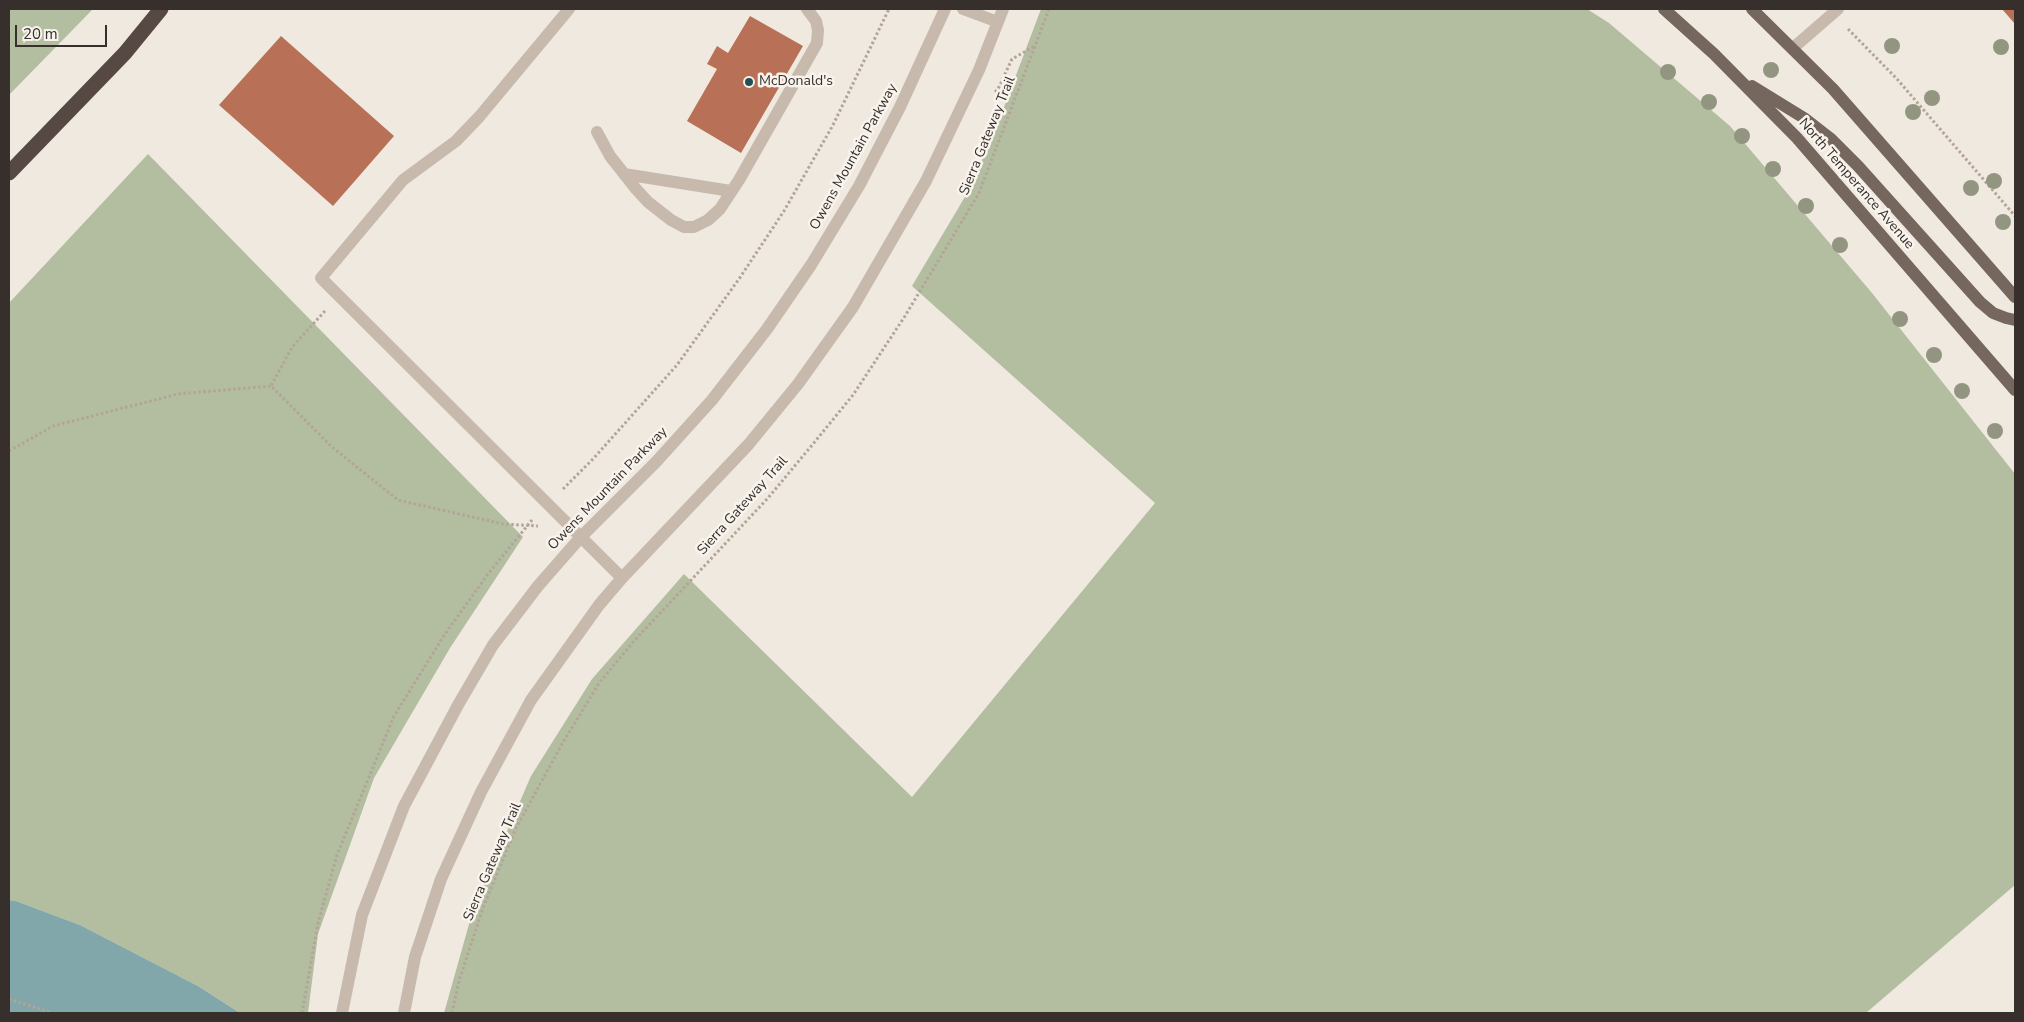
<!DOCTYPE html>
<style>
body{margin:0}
#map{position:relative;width:2024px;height:1022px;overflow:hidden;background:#f0e9e0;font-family:"Nunito Sans",sans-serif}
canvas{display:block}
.frame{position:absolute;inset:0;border:10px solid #362f2b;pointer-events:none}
.scale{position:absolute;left:15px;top:25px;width:92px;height:22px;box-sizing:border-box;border:2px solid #362f2b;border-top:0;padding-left:6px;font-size:15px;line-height:18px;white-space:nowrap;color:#362f2b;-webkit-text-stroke:4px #f8f3ec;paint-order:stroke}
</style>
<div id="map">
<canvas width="2024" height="1022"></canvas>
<div class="frame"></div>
<div class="scale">20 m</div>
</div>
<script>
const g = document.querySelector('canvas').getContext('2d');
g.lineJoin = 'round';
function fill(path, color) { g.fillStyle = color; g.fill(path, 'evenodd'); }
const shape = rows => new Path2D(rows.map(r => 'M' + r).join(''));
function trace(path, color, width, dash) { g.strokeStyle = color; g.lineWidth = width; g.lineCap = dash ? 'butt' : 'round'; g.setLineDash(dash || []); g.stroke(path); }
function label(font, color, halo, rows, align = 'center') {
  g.font = font + ' "Nunito Sans",sans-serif'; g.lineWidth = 5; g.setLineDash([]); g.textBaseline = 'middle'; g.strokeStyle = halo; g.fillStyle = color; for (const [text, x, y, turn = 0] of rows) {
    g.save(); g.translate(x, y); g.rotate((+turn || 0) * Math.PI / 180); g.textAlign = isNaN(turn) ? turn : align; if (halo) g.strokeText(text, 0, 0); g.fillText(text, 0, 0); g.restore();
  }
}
const green = shape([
 [9,9,93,9,9,95],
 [1041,9,1587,9,1609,23,1730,126,1872,293,2015,474,2015,885,1866,1013,444,1013,473,910,531,776,592,679,684,574,912,797,1155,503,912,286,969,190,998,123],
 [148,154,523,537,450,648,374,778,318,934,308,1013,240,1013,198,986,80,925,16,901,9,900,9,303]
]);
const water = shape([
 [9,900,16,901,80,925,198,986,240,1013,9,1013]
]);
const building = shape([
 [2002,9,2015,9,2015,24],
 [750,16,803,46,741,153,687,121,717,69,707,64,717,46,728,53],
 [281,36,394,136,333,206,219,105]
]);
const path = shape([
 [1848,29,1897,79,2015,216],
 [995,92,998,89,1012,59,1035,46],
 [325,311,292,347,271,386,332,447,398,500,503,524,538,526],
 [9,451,53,426,178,394,271,386],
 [563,489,593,459,677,365,739,279,784,211,833,125,889,9],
 [9,999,52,1013],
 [302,1013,318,923,337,855,394,716,445,634,488,574,532,520],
 [452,1013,459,981,483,908,516,828,562,744,599,683,634,641,768,498,813,444,853,395,905,316,979,193,1049,9]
]);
const minor = shape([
 [569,9,479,117,456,141,403,180,321,278,622,578],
 [963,9,998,22],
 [1793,48,1838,9],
 [597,132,610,156,636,189,648,202,671,220,684,227,694,227,708,220,720,209,739,180,817,43,818,30,816,21,807,9],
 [624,174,731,191],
 [342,1013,362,915,404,806,458,705,493,645,538,586,580,538,656,462,712,400,767,329,811,265,859,186,900,107,945,9],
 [404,1013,415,957,441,879,481,792,531,700,599,605,622,578,748,445,798,384,853,307,926,181,979,70,1003,9]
]);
const major = shape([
 [1664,9,1714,54,1797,138,2015,390],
 [1752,9,1833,89,2015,297],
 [1752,86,1804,118,1831,139,1858,166,1980,302,1993,313,2006,318,2015,320]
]);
const highway = shape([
 [9,173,125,53,161,9]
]);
const trees = [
 [1892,46],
 [2001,47],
 [1771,70],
 [1668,72],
 [1932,98],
 [1709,102],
 [1913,112],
 [1742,136],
 [1773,169],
 [1994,181],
 [1971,188],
 [1806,206],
 [2003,222],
 [1840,245],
 [1900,319],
 [1934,355],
 [1962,391],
 [1995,431]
];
const markers = [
 [749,82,5,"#254f53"]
];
const poiNames = [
 ["McDonald's",759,82]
];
const streetNames = [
 ["Sierra Gateway Trail",988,136,-68],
 ["Owens Mountain Parkway",854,157,-61],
 ["North Temperance Avenue",1856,184,49],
 ["Owens Mountain Parkway",608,489,-46],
 ["Sierra Gateway Trail",743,506,-48],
 ["Sierra Gateway Trail",493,862,-67]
];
fill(green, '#b3bea1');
fill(water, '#82a7aa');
fill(building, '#b87156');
trace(path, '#b3a497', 3, [2.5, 2.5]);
trace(minor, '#c7baad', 12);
trace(major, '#76675e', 12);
trace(highway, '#564943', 15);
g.fillStyle = '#929680';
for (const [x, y] of trees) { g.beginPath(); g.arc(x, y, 8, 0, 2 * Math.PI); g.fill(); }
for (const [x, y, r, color] of markers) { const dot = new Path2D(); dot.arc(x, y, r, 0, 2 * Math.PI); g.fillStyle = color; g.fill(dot); trace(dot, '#f8f3ec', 2); }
label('14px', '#362f2b', '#f8f3ec', poiNames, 'left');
label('14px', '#362f2b', '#f8f3ec', streetNames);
</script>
